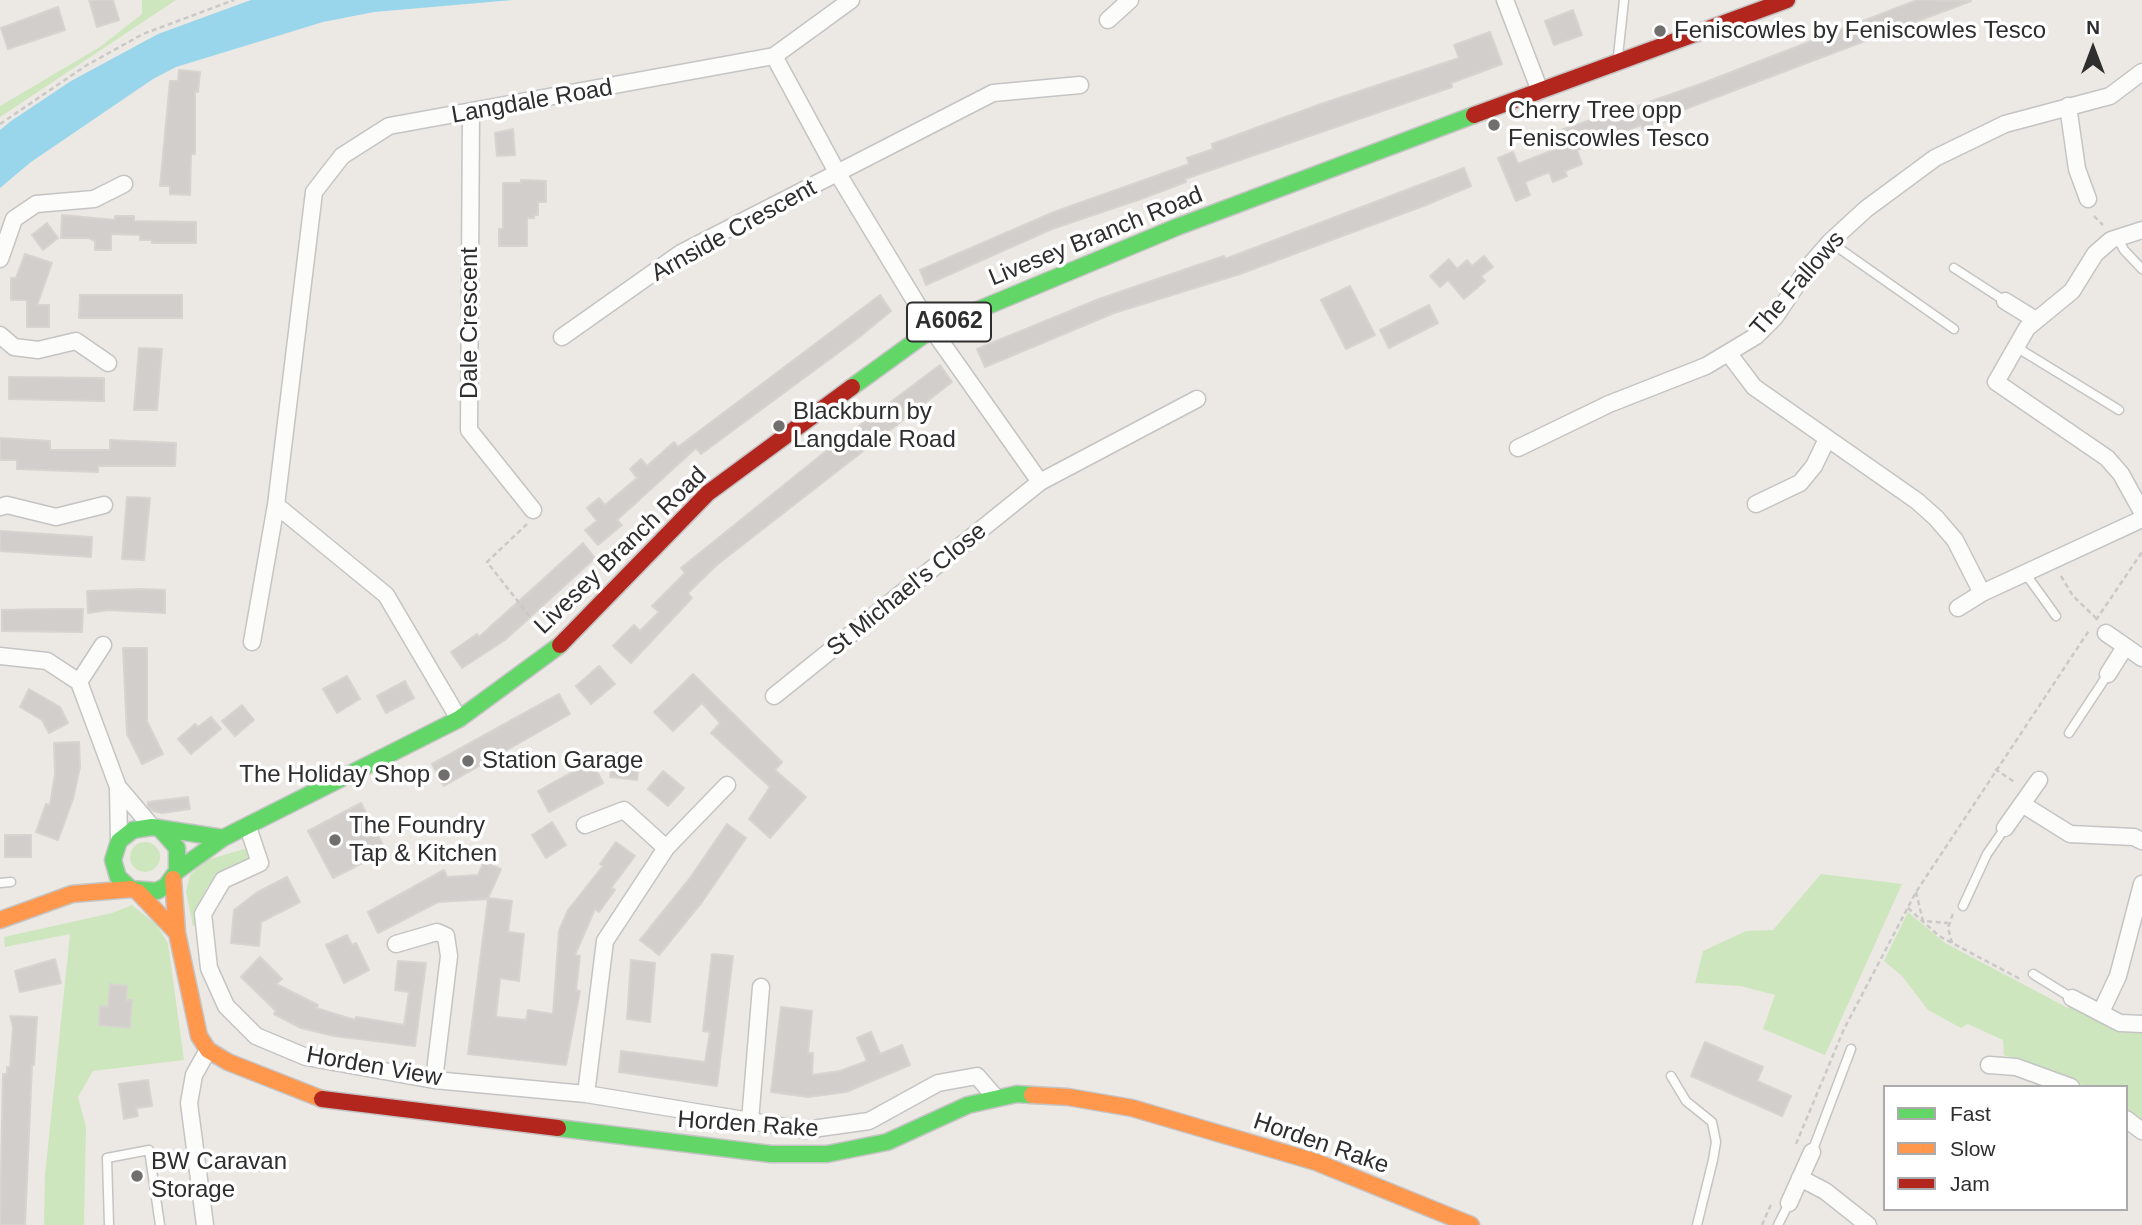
<!DOCTYPE html>
<style>
body{margin:0}
#map{position:relative;width:2142px;height:1225px;overflow:hidden;background:#ece8e4;font-family:Arial,sans-serif}
canvas{display:block}
.legend{position:absolute;left:1883px;top:1085px;width:245px;height:126px;box-sizing:border-box;background:#fff;border:2px solid #ababab;margin:0;padding:9px 12px;list-style:none;font-size:21px;color:#2e2e2e}
.legend li{display:flex;align-items:center;gap:14px;height:35px}
.legend b{width:35px;border:2px solid #ababab}
.north{position:absolute;left:2058px;top:14px;width:70px;height:70px;-webkit-text-stroke:5px #fff;paint-order:stroke;rotate:0deg;font-size:19px;font-weight:700;line-height:28px;text-align:center;color:#2e2e2e}
.north::after{content:'';display:block;margin:auto;width:24px;height:32px;background:#2e2e2e;clip-path:polygon(50% 0,100% 100%,50% 72%,0 100%)}
</style>
<div id="map">
<canvas width="2142" height="1225"></canvas>
<ul class="legend">
<li><b style="height:9px;background:#63d668"></b>Fast</li>
<li><b style="height:9px;background:#ff974d"></b>Slow</li>
<li><b style="height:9px;background:#b3261e"></b>Jam</li>
</ul>
<div class="north">N</div>
</div>
<script>
const g = document.querySelector('canvas').getContext('2d');
g.lineJoin = 'round';
function fill(path, color) { g.fillStyle = color; g.fill(path, 'evenodd'); }
const shape = rows => new Path2D(rows.map(r => 'M' + r).join(''));
function trace(path, color, width, dash) { g.strokeStyle = color; g.lineWidth = width; g.lineCap = dash ? 'butt' : 'round'; g.setLineDash(dash || []); g.stroke(path); }
function label(font, color, halo, rows, align = 'center') {
  g.font = font + ' Arial,sans-serif'; g.lineWidth = 7; g.setLineDash([]); g.textBaseline = 'middle'; g.strokeStyle = halo; g.fillStyle = color; for (const [text, x, y, turn = 0] of rows) {
    g.save(); g.translate(x, y); g.rotate((+turn || 0) * Math.PI / 180); g.textAlign = isNaN(turn) ? turn : align; if (halo) g.strokeText(text, 0, 0); g.fillText(text, 0, 0); g.restore();
  }
}
const green = shape([
 [142,0,176,0,0,117,0,106,100,47,142,14],
 '130 857a15 15 0 1 1 30 0a15 15 0 1 1-30 0Z',
 [244,849,253,852,250,861,220,875,207,887,201,900,196,926,193,926,186,892,190,875,207,860],
 [1821,874,1902,884,1825,1055,1763,1029,1775,995,1741,986,1695,983,1703,951,1746,931,1773,930],
 [132,905,156,924,168,943,184,1060,93,1071,78,1097,86,1127,84,1225,44,1225,45,1175,70,934,5,947,4,937,112,913],
 [1908,912,1945,943,2068,1008,2071,1004,2142,1031,2142,1121,2126,1108,2126,1087,2088,1087,2004,1055,2003,1040,1968,1024,1961,1028,1928,1010,1902,976,1884,961]
]);
const water = shape([
 [251,0,513,0,374,12,323,22,176,67,153,79,31,162,0,188,0,130,11,121,71,81,158,34]
]);
const building = shape([
 [89,0,113,0,119,20,97,27,89,0],
 [1917,0,1971,1,1701,103,1665,117,1667,121,1643,130,1641,125,1577,150,1582,164,1565,171,1567,176,1553,182,1549,172,1525,182,1530,195,1516,201,1498,158,1513,152,1518,164,1558,148,1552,133,1594,119,1595,121,1703,83,1917,0],
 [58,7,65,30,8,49,1,28,58,7],
 [1573,10,1582,35,1554,45,1545,21,1573,10],
 [1490,32,1502,64,1451,83,1452,87,1185,179,1186,182,1141,199,1052,229,926,285,920,270,1054,212,1189,164,1187,158,1213,149,1212,144,1321,104,1459,58,1454,45,1490,32],
 [179,70,200,72,198,92,195,91,195,154,191,154,190,195,170,194,170,186,160,186,170,81,178,81,179,70],
 [513,129,515,155,497,156,495,133,513,129],
 [1464,168,1471,186,1426,205,1240,274,1114,313,985,367,977,349,1099,299,1224,256,1225,259,1464,168],
 [521,180,546,181,546,202,538,202,538,215,534,215,534,218,527,218,527,246,499,246,499,229,503,229,503,183,521,183,521,180],
 [62,215,115,220,115,216,134,216,134,221,196,222,196,243,152,243,152,240,140,240,140,235,111,234,111,250,95,250,95,241,89,238,61,238,62,215],
 [47,223,58,238,43,250,32,235,47,223],
 [25,254,52,263,37,305,49,305,49,327,27,327,27,300,11,300,11,278,16,278,25,254],
 [1484,256,1493,267,1481,276,1485,281,1464,299,1448,280,1440,287,1430,276,1449,259,1457,269,1467,260,1472,266,1484,256],
 [1350,286,1375,335,1346,349,1321,300,1350,286],
 [80,295,182,295,182,318,79,318,80,295],
 [880,295,891,311,857,339,701,454,696,448,617,520,622,525,598,545,585,530,597,521,587,508,599,498,605,505,637,478,630,469,641,459,647,466,674,442,678,447,880,295],
 [1429,305,1438,323,1389,348,1380,330,1429,305],
 [139,348,162,349,157,410,134,410,139,348],
 [940,365,952,382,718,564,688,593,692,598,631,663,613,646,634,625,640,631,659,612,652,606,685,573,681,568,836,443,940,365],
 [9,377,104,378,104,401,9,399,9,377],
 [0,438,50,441,50,450,110,450,110,440,176,443,175,466,98,466,98,472,17,469,17,460,0,460,0,438],
 [127,497,150,498,144,560,122,559,127,497],
 [0,531,92,537,91,557,0,551,0,531],
 [583,543,595,558,505,640,462,668,451,652,477,634,479,637,583,543],
 [141,589,165,590,165,613,108,610,88,613,87,591,141,589],
 [59,609,83,609,82,632,2,631,2,610,59,609],
 [123,648,147,648,147,721,163,754,142,764,127,734,123,648],
 [599,666,615,684,591,704,576,686,599,666],
 [693,674,782,762,775,770,806,797,770,838,749,819,770,787,711,733,720,723,702,703,673,731,654,712,693,674],
 [347,676,360,699,337,713,323,689,347,676],
 [405,681,414,698,386,713,377,696,405,681],
 [29,689,60,707,68,723,49,733,42,720,20,707,29,689],
 [559,694,570,714,444,786,432,764,559,694],
 [242,705,254,720,235,736,222,721,242,705],
 [211,717,221,729,191,754,178,739,195,724,198,727,211,717],
 [79,742,80,767,73,799,58,840,36,832,46,804,50,805,55,774,54,743,79,742],
 [613,753,640,756,637,780,610,777,613,753],
 [592,761,603,783,549,812,538,791,592,761],
 [663,771,684,788,668,806,648,789,663,771],
 [188,797,190,809,162,813,153,811,148,806,148,802,188,797],
 [361,803,386,851,333,878,308,831,361,803],
 [552,822,566,845,546,858,532,835,552,822],
 [727,824,746,838,702,902,659,955,640,940,690,878,727,824],
 [5,835,31,835,31,857,5,857,5,835],
 [616,842,635,856,611,888,615,890,599,912,595,909,575,955,580,956,576,990,580,991,566,1065,468,1054,488,899,438,902,378,933,368,912,444,870,447,877,478,875,484,862,501,869,488,898,512,901,508,932,524,934,519,981,500,978,496,1017,526,1020,528,1010,553,1014,559,931,568,910,603,866,600,864,616,842],
 [287,877,300,902,261,922,259,946,231,943,234,910,256,893,287,877],
 [347,935,352,945,356,943,369,970,344,983,326,945,347,935],
 [712,954,733,956,717,1086,619,1072,621,1051,705,1062,710,1032,703,1031,712,954],
 [260,957,282,979,276,984,318,1005,316,1008,355,1020,356,1017,404,1025,409,992,395,990,398,961,426,963,415,1046,334,1036,301,1028,274,1014,276,1011,241,977,260,957],
 [55,959,61,983,20,992,15,971,55,959],
 [631,960,655,963,650,1022,627,1019,631,960],
 [110,984,127,986,126,1000,132,1000,130,1028,99,1025,100,1006,108,1007,110,984],
 [781,1007,812,1011,808,1053,813,1053,812,1075,840,1071,867,1061,857,1038,871,1032,880,1054,902,1045,910,1065,846,1092,808,1097,771,1092,781,1007],
 [10,1016,37,1017,34,1065,32,1065,25,1225,0,1225,3,1074,7,1074,7,1067,10,1067,13,1027,10,1016],
 [1705,1042,1763,1067,1757,1081,1791,1096,1782,1116,1691,1076,1705,1042],
 [148,1080,152,1106,136,1108,138,1116,124,1119,119,1084,148,1080]
]);
const path = shape([
 [0,124,87,65,143,34,234,0],
 [2094,216,2103,225],
 [527,524,487,562,542,632],
 [2061,576,2073,596,2097,619],
 [2096,620,2142,552],
 [1995,769,2016,783],
 [1916,892,1923,921,1948,923],
 [1908,908,1939,936,2022,980],
 [1952,943,1948,928,1953,913],
 [1796,1144,1844,1029,1916,892,2090,629],
 [1762,1225,1772,1202]
]);
const lane = shape([
 [1618,56,1624,0],
 [2117,237,2124,250,2142,269],
 [1830,242,1954,329],
 [1954,268,2005,301],
 [2016,347,2119,410],
 [2025,573,2056,616],
 [2069,733,2108,674],
 [0,883,11,882],
 [1963,906,1987,854,2005,828],
 [2033,974,2072,998],
 [1671,1076,1686,1101,1712,1122,1716,1142,1713,1160,1697,1225],
 [1812,1152,1851,1049],
 [109,1225,107,1158,149,1150,160,1225],
 [1778,1225,1789,1203]
]);
const street = shape([
 [1505,0,1540,91],
 [1108,20,1130,0],
 [774,56,851,0],
 [2068,106,2077,169,2088,199],
 [471,113,469,430,533,510],
 [2142,230,2111,240,2095,254,2072,291,2027,328,1996,382,2107,458,2121,474,2142,512],
 [0,259,14,219,36,204,94,199,124,184],
 [2005,301,2036,320],
 [0,335,14,347,38,350,76,341,108,363],
 [562,337,681,253,993,93,1080,85],
 [1729,354,1754,387,1917,501,1936,518,1955,540,1982,593],
 [1518,448,1609,404,1706,366,1756,336,1775,317,1810,265,1830,242,1866,209,1935,158,2005,124,2110,96,2142,72],
 [1756,504,1800,483,1814,466,1827,439],
 [0,507,7,505,56,517,104,505],
 [1958,608,1982,593,2142,519],
 [2106,633,2142,658],
 [252,642,276,505],
 [0,656,47,661,79,682,118,787,152,827],
 [2108,674,2125,647],
 [79,682,103,645],
 [774,696,1040,482,1197,399],
 [459,719,386,595,276,505,314,192,342,156,389,126,774,56,838,174,932,329,1040,482],
 [118,787,119,841],
 [2022,804,2070,834,2134,837,2142,841],
 [585,825,624,810,666,848],
 [248,827,260,863,223,880,203,914,209,968,226,1006,256,1036,306,1057,434,1080,586,1094,805,1130,869,1121,938,1083,977,1076,996,1098],
 [2005,828,2039,780],
 [396,944,437,932,446,936,449,956,434,1080],
 [2072,998,2120,1023,2142,1024],
 [2101,1012,2118,976,2142,884],
 [1989,1065,2016,1067,2071,1087],
 [586,1094,605,941,666,848,727,785],
 [2126,1119,2142,1131],
 [750,1121,761,987],
 [1800,1178,1825,1191,1868,1225],
 [1789,1203,1812,1152],
 [205,1225,189,1103,194,1075,208,1050]
]);
const fast = shape([
 [852,387,932,329,1177,227,1474,115],
 [162,831,177,848,177,871,166,886,157,891,131,889,118,877,113,860,119,841,133,830,152,827,223,838],
 [177,871,223,838,459,719,560,645],
 [558,1128,771,1154,827,1154,887,1142,968,1105,1017,1094,1032,1095]
]);
const slow = shape([
 [173,879,177,933,199,1036,208,1050,228,1062,322,1099],
 [138,892,177,933],
 [0,920,72,894,131,889],
 [1032,1095,1068,1097,1132,1108,1316,1162,1471,1225]
]);
const jam = shape([
 [1474,115,1787,0],
 [560,645,708,493,852,387],
 [322,1099,558,1128]
]);
const markers = [
 [1660,31,7,"#706f6e"],
 [1494,125,7,"#706f6e"],
 [779,426,7,"#706f6e"],
 [468,761,7,"#706f6e"],
 [444,775,7,"#706f6e"],
 [335,840,7,"#706f6e"],
 [137,1176,7,"#706f6e"]
];
const shields = [
 [949,322,84]
];
const shieldNames = [
 ["A6062",949,322]
];
const poiNames = [
 ["Feniscowles by Feniscowles Tesco",1674,31],
 ["Cherry Tree opp",1508,111],
 ["Feniscowles Tesco",1508,139],
 ["Blackburn by",793,412],
 ["Langdale Road",793,440],
 ["Station Garage",482,761],
 ["The Holiday Shop",430,775,"right"],
 ["The Foundry",349,826],
 ["Tap & Kitchen",349,854],
 ["BW Caravan",151,1162],
 ["Storage",151,1190]
];
const streetNames = [
 ["Langdale Road",532,102,-10],
 ["Arnside Crescent",734,231,-29],
 ["Livesey Branch Road",1096,237,-22],
 ["The Fallows",1798,284,-49],
 ["Dale Crescent",470,323,-90],
 ["Livesey Branch Road",621,551,-44],
 ["St Michael's Close",907,590,-39],
 ["Horden View",374,1067,10],
 ["Horden Rake",748,1125,4],
 ["Horden Rake",1321,1144,19]
];
fill(green, '#cee6be');
fill(water, '#99d6ec');
fill(building, '#d1cecb');
trace(building, '#d7d4d0', 2);
trace(lane, '#c5c4c5', 11);
trace(street, '#c5c4c5', 19);
trace(fast, '#c5c4c5', 19);
trace(slow, '#c5c4c5', 19);
trace(jam, '#c5c4c5', 19);
trace(path, '#c9c9c8', 2.5, [5, 3.5]);
trace(lane, '#fcfcfb', 8);
trace(street, '#fcfcfb', 16);
trace(fast, '#63d668', 16);
trace(slow, '#ff974d', 16);
trace(jam, '#b3261e', 16);
for (const [x, y, r, color] of markers) { const dot = new Path2D(); dot.arc(x, y, r, 0, 2 * Math.PI); g.fillStyle = color; g.fill(dot); trace(dot, '#fff', 2.5); }
for (const [x, y, w] of shields) { const box = new Path2D(); box.roundRect(x - w / 2, y - 19.5, w, 39, 5); g.fillStyle = '#fff'; g.fill(box); trace(box, '#2e2e2e', 2); }
label('bold 23px', '#2e2e2e', null, shieldNames);
label('24px', '#2e2e2e', '#fff', poiNames, 'left');
label('24px', '#2e2e2e', '#fff', streetNames);
</script>
